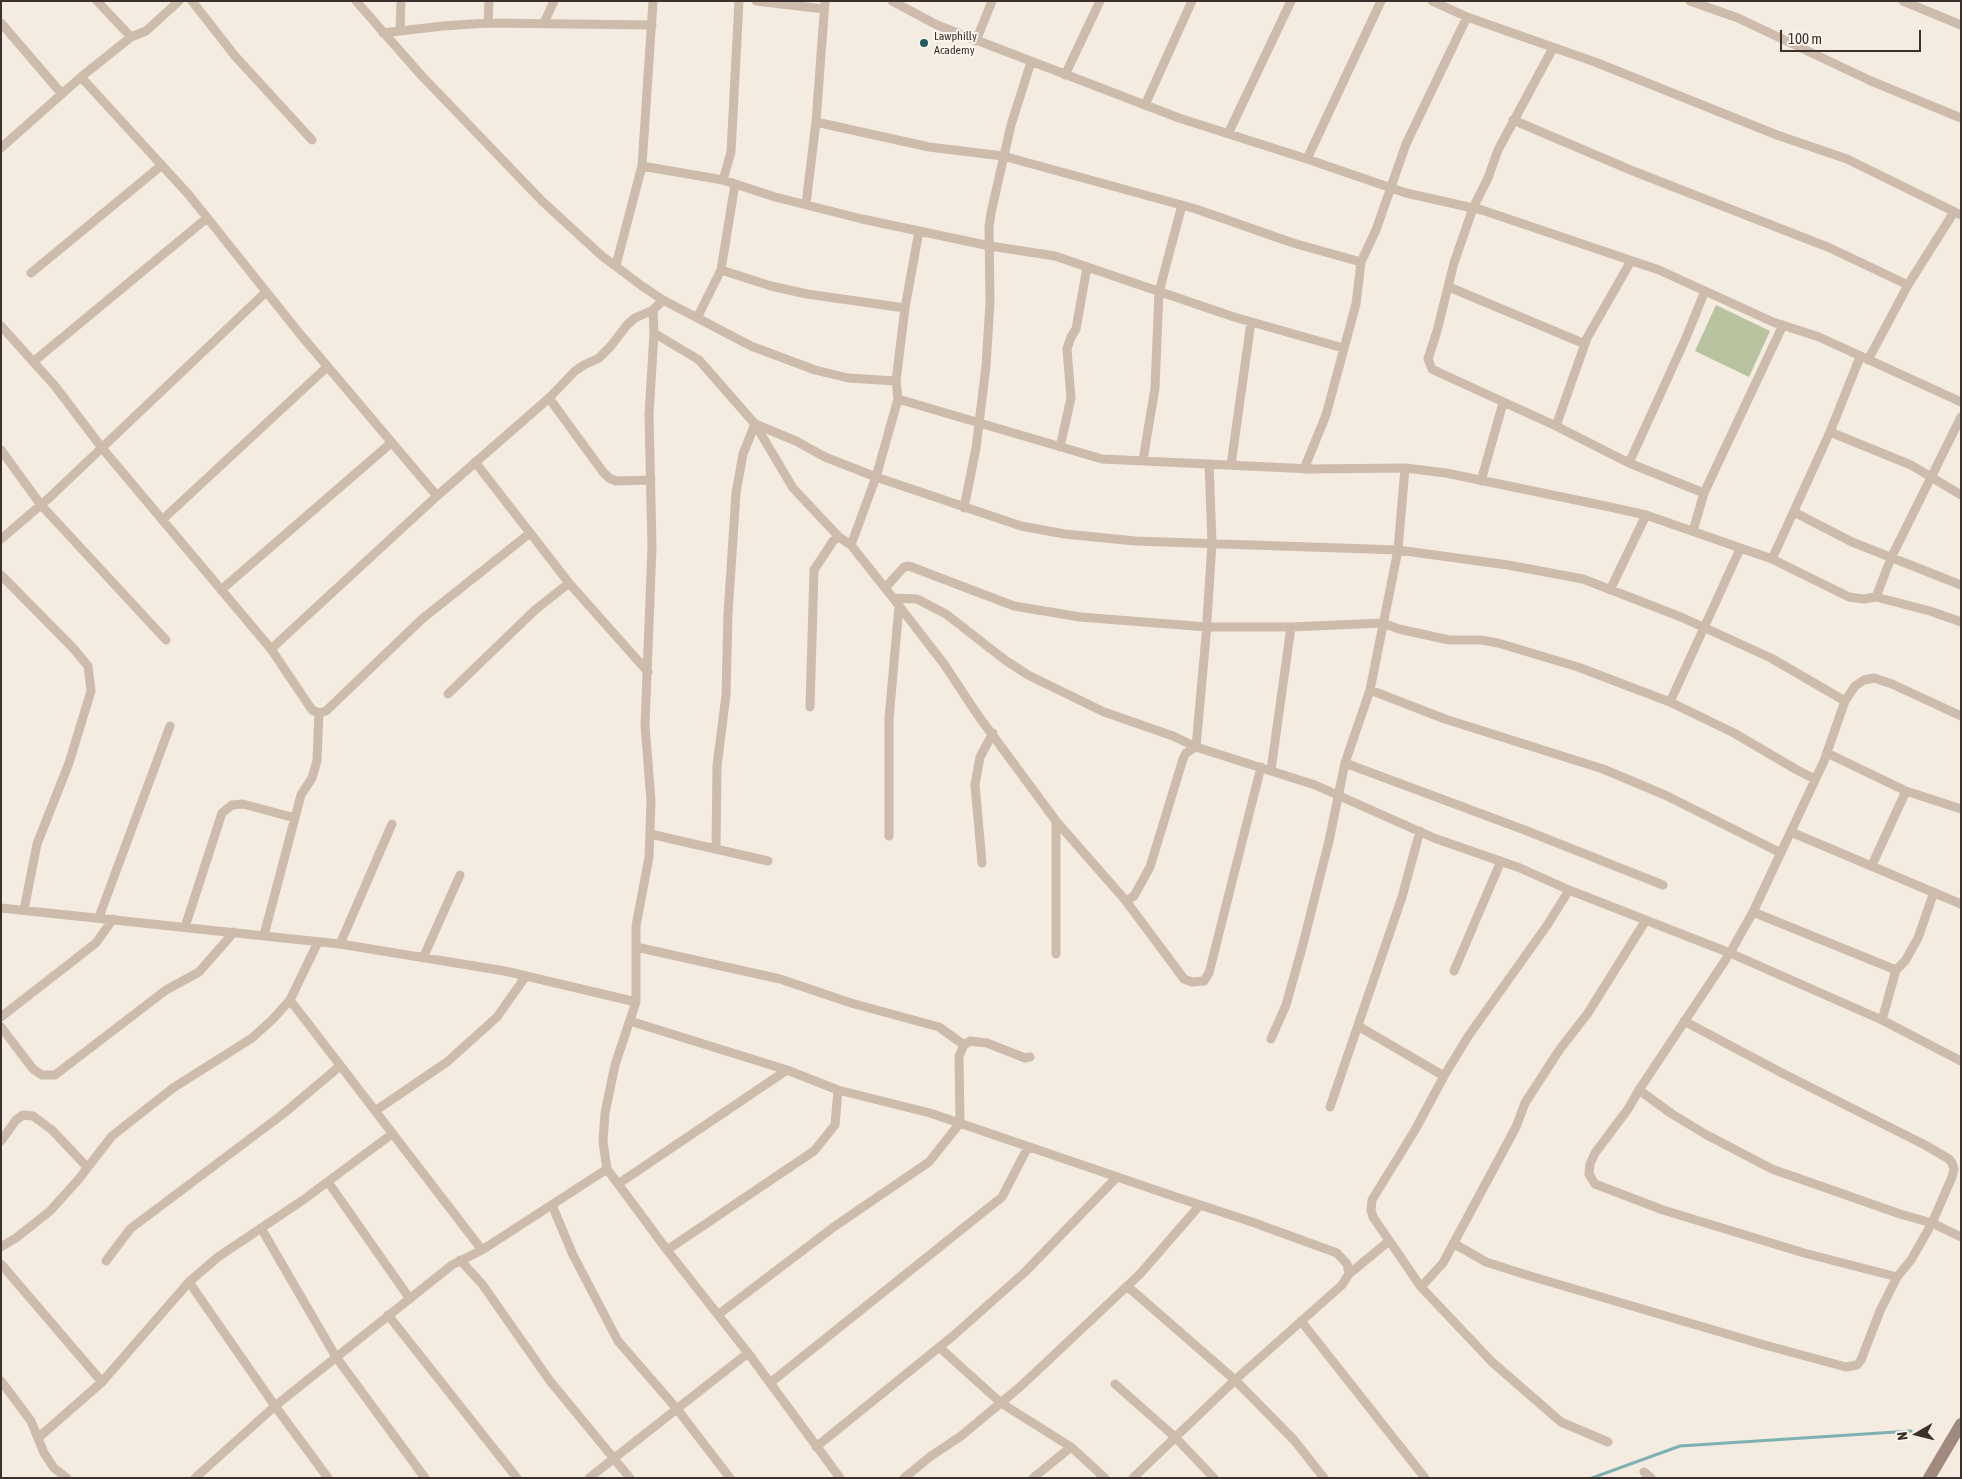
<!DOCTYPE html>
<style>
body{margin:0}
#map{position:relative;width:1962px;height:1479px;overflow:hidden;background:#f4ebe1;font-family:"Asap Condensed",sans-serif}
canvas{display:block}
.frame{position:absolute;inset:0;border:2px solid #3b302b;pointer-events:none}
.north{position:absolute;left:1892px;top:1409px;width:50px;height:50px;-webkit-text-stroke:4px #fbf5ee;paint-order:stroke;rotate:262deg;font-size:14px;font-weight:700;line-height:20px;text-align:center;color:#3b302b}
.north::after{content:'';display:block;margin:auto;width:18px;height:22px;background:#3b302b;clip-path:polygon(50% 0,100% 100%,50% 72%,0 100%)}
.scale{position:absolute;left:1780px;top:30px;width:141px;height:22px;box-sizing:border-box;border:2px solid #3b302b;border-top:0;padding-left:6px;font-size:15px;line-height:18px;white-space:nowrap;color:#3b302b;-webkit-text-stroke:4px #fbf5ee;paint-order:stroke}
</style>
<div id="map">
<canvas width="1962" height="1479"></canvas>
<div class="frame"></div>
<div class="north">N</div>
<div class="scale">100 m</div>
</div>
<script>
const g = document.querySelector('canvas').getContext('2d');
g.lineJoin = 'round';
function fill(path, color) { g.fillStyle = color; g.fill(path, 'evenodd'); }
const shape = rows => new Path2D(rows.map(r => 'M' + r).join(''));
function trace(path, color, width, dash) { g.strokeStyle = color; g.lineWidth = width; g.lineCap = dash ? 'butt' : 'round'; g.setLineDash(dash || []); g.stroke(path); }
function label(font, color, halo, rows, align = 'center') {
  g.font = font + ' "Asap Condensed",sans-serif'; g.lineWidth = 4; g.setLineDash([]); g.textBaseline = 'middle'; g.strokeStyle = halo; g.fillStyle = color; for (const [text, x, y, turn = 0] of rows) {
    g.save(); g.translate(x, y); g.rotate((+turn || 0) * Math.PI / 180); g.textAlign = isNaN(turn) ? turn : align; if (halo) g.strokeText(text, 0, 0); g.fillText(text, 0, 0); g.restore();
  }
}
const green = shape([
 [1716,305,1770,331,1749,377,1695,351]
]);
const stream = shape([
 [1592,1478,1680,1446,1911,1431]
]);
const street = shape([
 [97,1,131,37],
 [192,1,235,56,312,140],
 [356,1,421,75,542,201,602,256,642,286,663,300,751,346,815,370,848,378,896,381],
 [756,1,824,9],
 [892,1,937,25,1179,118,1307,159,1406,193,1482,210,1659,270,1773,322,1819,337,1961,402],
 [1432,1,1467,17,1595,62,1777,135,1847,159,1961,215],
 [1690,1,1738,18,1871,81,1961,118],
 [1903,1,1961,25],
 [1,23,62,94],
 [488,23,489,1],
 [544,23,554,1],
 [400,31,401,1],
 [383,33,443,26,488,23,652,25],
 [976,41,992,1],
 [1553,48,1498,150,1488,178,1473,208,1454,263,1437,331,1428,359,1432,369,1438,372,1556,426,1629,463,1704,493],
 [1065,75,1100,1],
 [81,77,189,195,300,334,437,496],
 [1145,105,1192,1],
 [1513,120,1633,171,1830,248,1908,285],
 [816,122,929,147,1003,156,1196,209,1293,243,1361,262],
 [1228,134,1291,1],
 [1,148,81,77,131,37,146,31,179,1],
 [1307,159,1381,1],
 [642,166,723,180,775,197,862,219,990,246,1055,256,1234,317,1343,348],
 [723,180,731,152,739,1],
 [735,184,721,270,771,286,807,294,905,308],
 [806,204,816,122,825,1],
 [616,265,642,166,653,1],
 [31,273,162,165],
 [1449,287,1585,344],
 [697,318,721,270],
 [1,326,55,386,102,448,271,649,312,710,319,713,326,711,422,619,530,533],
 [654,333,699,360,755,424,793,488,839,537,851,545,893,598,917,599,946,614,1005,660,1028,675,1104,712,1173,736,1196,747,1315,785,1434,838,1520,868,1569,890,1730,953,1882,1020,1961,1061],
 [1868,360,1908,285,1954,212],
 [33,362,207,218],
 [549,398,603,472,609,478,616,481,651,480],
 [898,399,1102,459,1311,469,1405,468,1446,473,1610,507,1646,515,1772,559,1849,597,1864,599,1876,597,1930,611,1961,622],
 [1556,426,1587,338,1631,261],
 [1830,432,1911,465,1961,495],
 [1060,447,1071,398,1067,349,1071,337,1076,329,1087,267],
 [1,450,41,505,166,640],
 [1143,460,1155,388,1159,292,1182,205],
 [475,462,569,583,648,672],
 [1629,463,1685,340,1705,291],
 [1231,465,1251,322],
 [1304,469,1326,415,1356,304,1361,262,1376,230,1406,144,1467,17],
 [1481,481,1503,403],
 [964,508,976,448,986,366,990,303,989,227,991,213,1011,125,1031,62],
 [1794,512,1852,542,1961,585],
 [162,520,327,367],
 [1693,531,1704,493,1783,325],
 [1,539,49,498,266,292],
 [851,545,876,477,898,399,896,381,905,308,919,231],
 [1772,559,1830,432,1860,357],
 [1,575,73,648,88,666,91,691,69,763,37,844,24,910],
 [885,588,904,567,909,566,1014,606,1080,617,1207,627,1291,627,1383,623,1399,629,1449,640,1481,640,1498,643,1578,667,1670,702,1734,733,1797,770,1815,779],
 [221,590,391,443],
 [1610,590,1646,515],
 [1876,597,1891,558,1961,417],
 [893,598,944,664,977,714,1056,821,1126,901,1184,979,1192,982,1204,981,1209,973,1261,767],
 [271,649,437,496,549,398,575,371,584,365,599,358,610,347,627,325,635,318,653,310],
 [1370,690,1445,719,1603,769,1665,795,1781,853],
 [448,694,535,610,569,583],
 [1670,702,1740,549],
 [810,707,814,570,833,541,839,537],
 [1827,753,1906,791,1961,809],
 [1345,763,1522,829,1663,885],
 [1271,770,1291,627],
 [1056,821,1056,954],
 [1791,832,1961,904],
 [650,834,768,861],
 [889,836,889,719,899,606],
 [716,849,717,766,726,695,728,614,736,493,743,454,755,424,796,441,825,457,876,477,1021,526,1065,534,1135,541,1398,550,1508,565,1583,579,1681,617,1771,658,1845,701],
 [982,863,975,785,980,757,993,733],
 [1872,865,1906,791],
 [1569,890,1548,924,1469,1035,1444,1076,1415,1130,1372,1200,1371,1210,1373,1217,1421,1287,1492,1362,1561,1422,1608,1442],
 [1126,901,1134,896,1150,867,1183,759,1186,753,1196,747,1206,636,1212,543,1209,464],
 [1,908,340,944,505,971,636,1002],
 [1753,912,1896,970],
 [99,917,170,726],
 [185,927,222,813,232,805,243,804,295,818],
 [264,935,301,795,312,778,317,761,319,713],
 [340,944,392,824],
 [636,947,780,979,851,1003,939,1027,964,1045],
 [423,958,460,875],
 [1454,971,1501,861],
 [290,1000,482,1250],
 [1,1017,96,943,113,919],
 [1882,1020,1896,970,1905,961,1918,938,1934,892],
 [630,1021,787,1070,838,1090,930,1113,1173,1196,1252,1222,1337,1253,1347,1264,1349,1274,1342,1285,1235,1380,1133,1478],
 [1358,1026,1444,1076],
 [1,1027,33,1069,42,1075,55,1075,166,990,199,972,234,932],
 [1271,1039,1286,1005,1302,948,1329,841,1345,763,1370,690,1398,550,1405,468],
 [1639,1090,1672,1114,1705,1134,1772,1169,1900,1214,1932,1223,1961,1237],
 [1330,1107,1402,897,1420,831],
 [375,1111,447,1062,497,1017,526,976],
 [1,1141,16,1120,23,1115,33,1116,52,1130,87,1167],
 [607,1169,667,1250,748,1353,840,1478],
 [328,1182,410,1299],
 [618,1184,787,1070],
 [552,1205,573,1255,618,1341,677,1409,730,1478],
 [261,1228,336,1357,425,1478],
 [1453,1243,1486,1262,1530,1276,1761,1344,1846,1367,1857,1365,1861,1360,1880,1311,1897,1277,1911,1260,1932,1223,1952,1177,1954,1169,1952,1163,1949,1159,1925,1145,1782,1073,1684,1021],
 [1,1247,16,1238,50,1211,78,1180,112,1136,173,1088,252,1038,272,1020,290,1000,318,942],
 [667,1250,814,1151,835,1125,838,1090],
 [460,1260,482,1284,550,1381,630,1478],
 [106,1261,130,1229,283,1114,340,1066],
 [1,1264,102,1382],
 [1349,1274,1389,1241],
 [1897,1277,1804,1253,1663,1210,1595,1184,1589,1174,1590,1164,1595,1153,1628,1109,1639,1090,1730,953,1753,912,1824,761,1845,701,1855,686,1864,680,1874,678,1892,684,1961,716],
 [1127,1286,1235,1380,1294,1440,1324,1478],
 [1421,1287,1443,1263,1516,1127,1525,1103,1534,1089,1560,1049,1588,1013,1646,920],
 [719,1314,835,1226,929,1162,960,1123,959,1056,964,1045,970,1041,987,1043,1025,1058,1030,1057],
 [388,1315,517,1478],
 [1301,1321,1425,1478],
 [939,1347,1001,1403,1071,1447,1105,1478],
 [1,1381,31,1421,44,1453,54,1468,67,1478],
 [770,1383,1002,1197,1028,1147],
 [1115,1384,1175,1437,1214,1478],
 [38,1438,102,1382,189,1282],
 [816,1447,953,1336,1025,1272,1117,1177],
 [1644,1472,1651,1478],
 [195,1478,275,1406,452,1265,482,1250,607,1169,603,1142,605,1113,615,1065,636,1002,636,926,649,857,651,801,645,725,652,547,649,415,654,333,653,310,663,300],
 [328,1478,275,1406,189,1282,218,1257,303,1200,392,1134],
 [589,1478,748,1353],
 [904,1478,931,1456,961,1436,1021,1386,1140,1274,1200,1205],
 [1033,1478,1071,1447]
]);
const secondary = shape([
 [1929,1478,1961,1424]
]);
const markers = [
 [924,43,5,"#1f5a5e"]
];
const poiNames = [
 ["Lawphilly",934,36],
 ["Academy",934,50]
];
fill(green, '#b8c4a0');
trace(stream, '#7fb0b2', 3);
trace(street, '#cdbbac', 9);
trace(secondary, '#a18a7d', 12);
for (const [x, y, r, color] of markers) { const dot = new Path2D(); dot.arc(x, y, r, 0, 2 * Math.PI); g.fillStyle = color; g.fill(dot); trace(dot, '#fbf5ee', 2); }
label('12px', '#3b302b', '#fbf5ee', poiNames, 'left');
</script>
